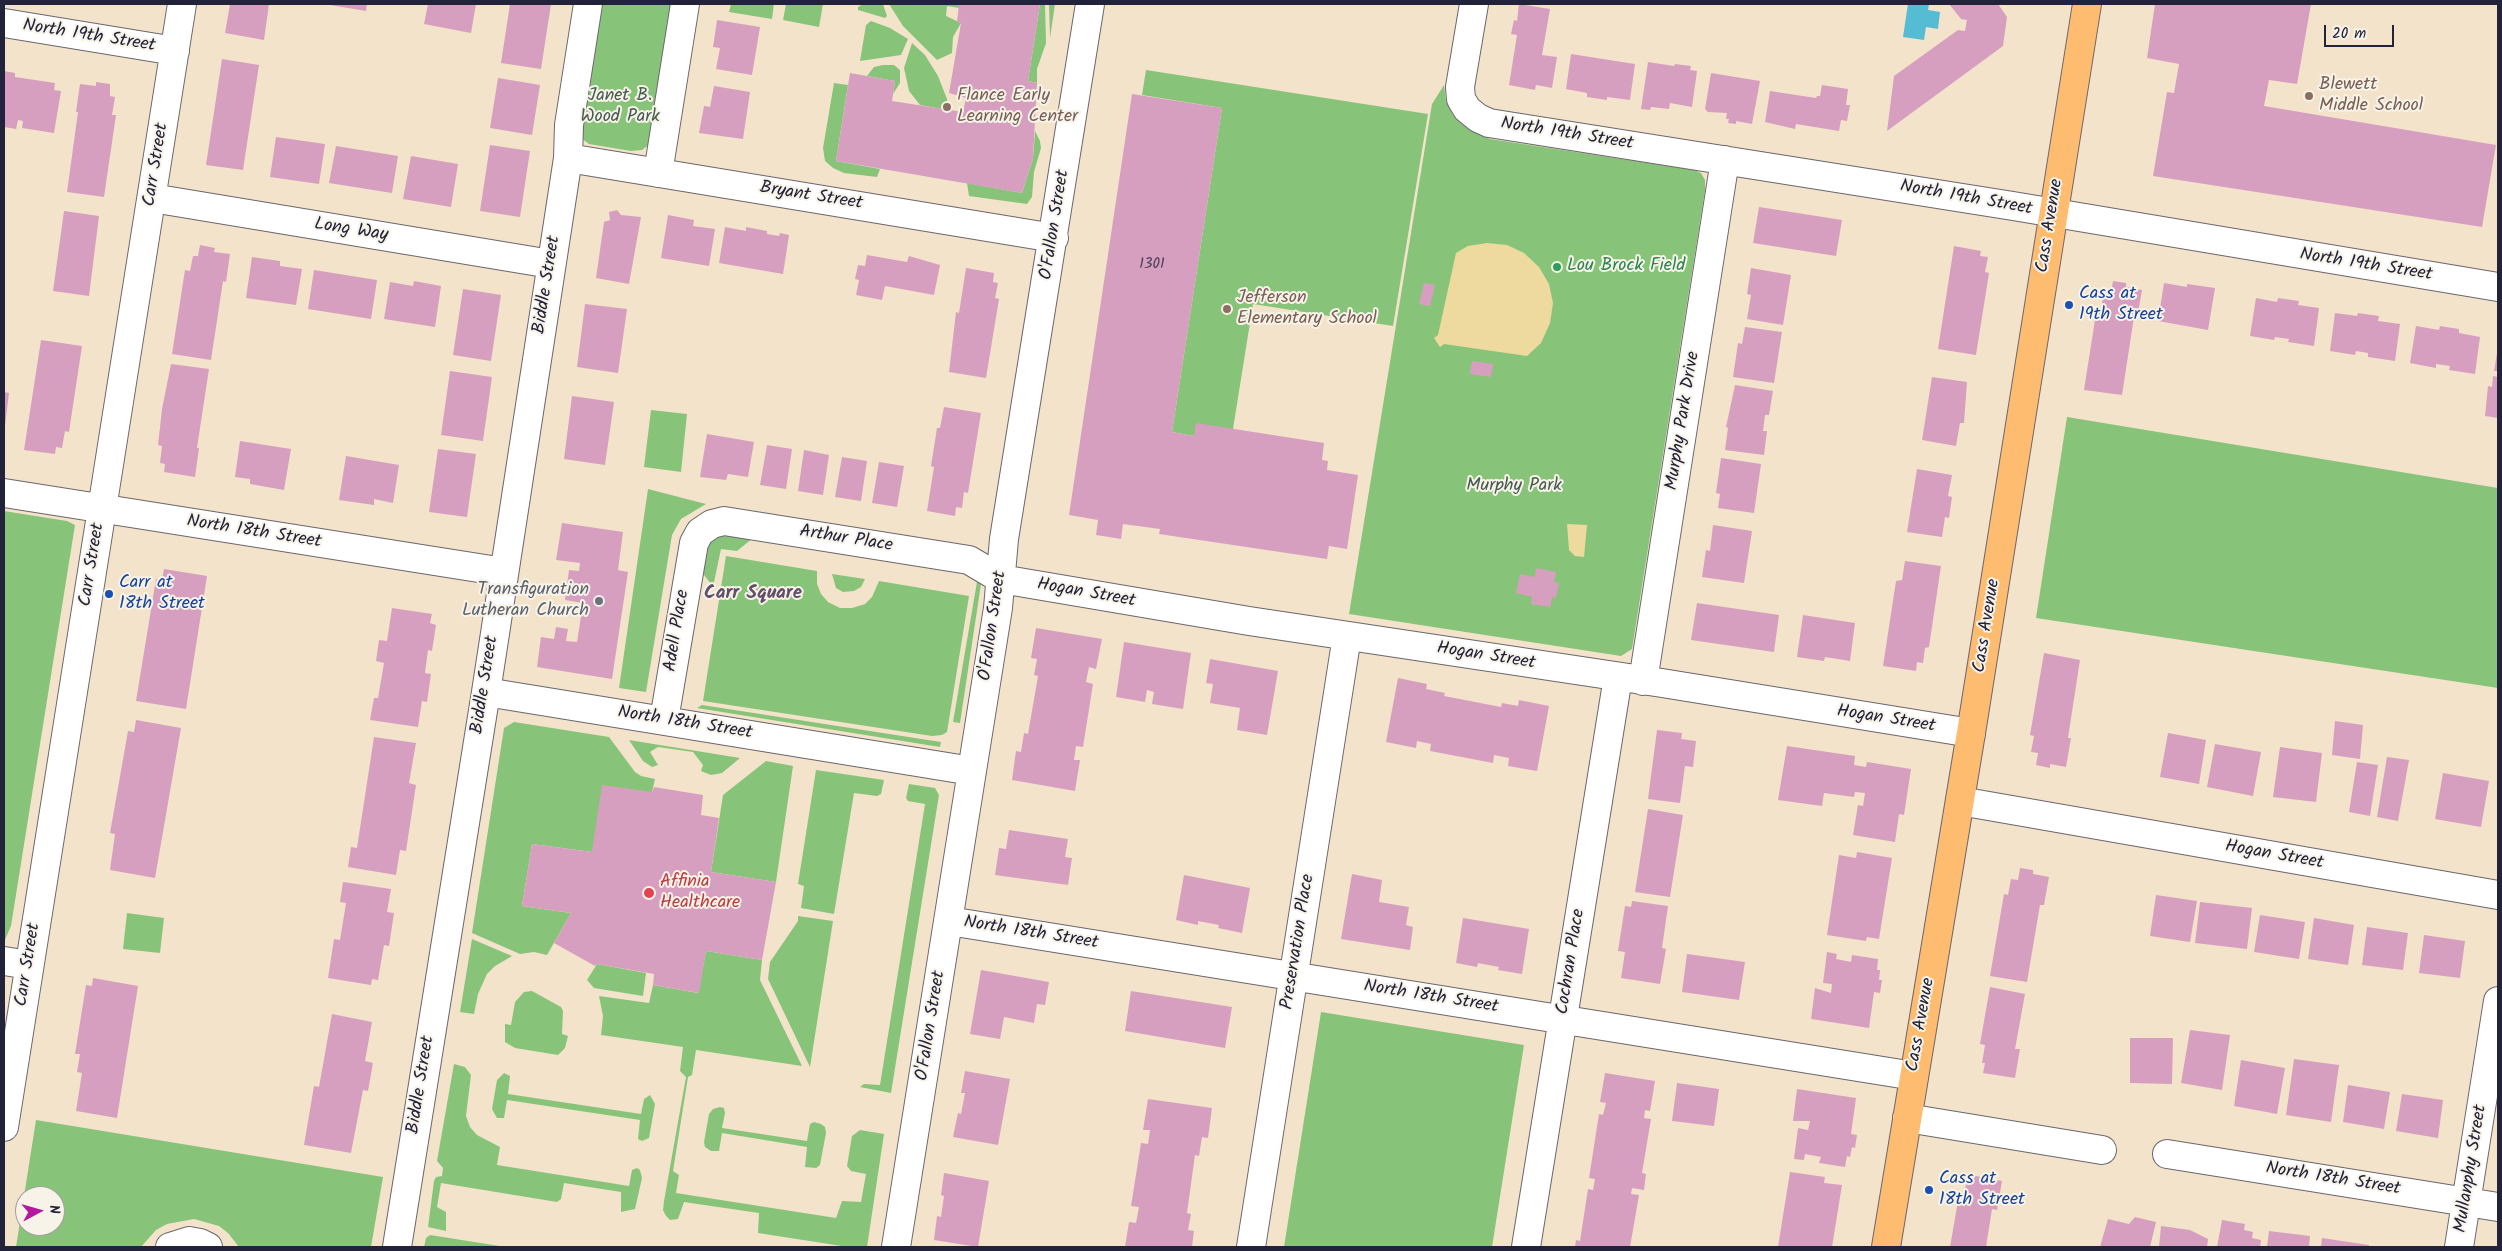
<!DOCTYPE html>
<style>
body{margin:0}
#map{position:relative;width:2502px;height:1251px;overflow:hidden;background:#f4e3cb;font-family:Kalam,sans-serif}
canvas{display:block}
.frame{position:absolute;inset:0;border:5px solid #22223b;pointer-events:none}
.north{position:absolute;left:15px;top:1186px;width:50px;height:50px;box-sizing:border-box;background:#f7f3e8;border:1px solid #a29fa3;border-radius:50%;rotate:84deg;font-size:14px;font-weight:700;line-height:20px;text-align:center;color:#22223b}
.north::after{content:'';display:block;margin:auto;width:18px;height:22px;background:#b5179e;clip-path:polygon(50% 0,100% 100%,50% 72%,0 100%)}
.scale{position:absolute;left:2324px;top:25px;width:70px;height:22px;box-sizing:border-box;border:2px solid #22223b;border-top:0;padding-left:6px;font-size:15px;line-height:18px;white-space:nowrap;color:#22223b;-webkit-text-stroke:4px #f7f3e8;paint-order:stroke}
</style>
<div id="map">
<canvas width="2502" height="1251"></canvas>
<div class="frame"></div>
<div class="north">N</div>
<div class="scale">20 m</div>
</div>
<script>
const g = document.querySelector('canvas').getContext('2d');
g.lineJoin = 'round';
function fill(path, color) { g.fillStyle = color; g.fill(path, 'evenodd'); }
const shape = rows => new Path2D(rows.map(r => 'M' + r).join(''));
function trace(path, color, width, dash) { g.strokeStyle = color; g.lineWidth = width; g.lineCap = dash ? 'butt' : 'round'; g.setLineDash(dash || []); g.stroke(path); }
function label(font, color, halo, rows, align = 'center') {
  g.font = font + ' Kalam,sans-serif'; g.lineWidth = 4; g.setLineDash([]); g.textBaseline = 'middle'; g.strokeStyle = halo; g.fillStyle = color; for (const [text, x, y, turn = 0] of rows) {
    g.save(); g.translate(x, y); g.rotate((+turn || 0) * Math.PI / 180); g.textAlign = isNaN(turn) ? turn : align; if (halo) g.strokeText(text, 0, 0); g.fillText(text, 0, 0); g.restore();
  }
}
const green = shape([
 [597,4,674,4,650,144,642,150,631,151,589,144,581,138],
 [731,4,774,4,772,19,729,12],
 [786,4,823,4,819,27,783,20],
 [863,4,883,4,887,16,885,18,858,10,858,7],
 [889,4,959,4,959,8,947,6,946,16,961,23,953,37,952,53,937,60,903,26],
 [1040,4,1045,4,1046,43,1037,69,1037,83,1028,81],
 [1049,4,1055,4,1050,38],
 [871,21,890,28,908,39,901,55,860,61,866,25],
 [912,43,925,55,938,76,947,99,948,110,920,105,909,91,904,68],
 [883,65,894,65,900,70,900,83,893,94,895,81,867,76,874,67],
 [1146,70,1428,114,1393,326,1253,304,1233,429,1194,436,1172,432,1222,108,1142,95],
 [834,83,848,85,836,161,880,169,877,177,844,173,833,168,825,161,823,148],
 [1444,85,1446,101,1453,115,1462,124,1490,139,1694,170,1701,173,1705,180,1705,190,1632,649,1621,656,1349,614,1432,104],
 [1035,131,1040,141,1041,148,1034,172,1032,197,1027,204,969,196,967,183,1022,193,1033,158],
 [651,410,687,414,681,472,644,467],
 [2067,417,2498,488,2498,688,2036,618],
 [648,489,706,504,681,519,672,535,646,692,619,688],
 [4,511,67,521,75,525,11,926,4,942],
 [727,533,753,538,737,551,721,549,713,587,699,568,701,556,715,535],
 [726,556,817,571,817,584,821,594,828,602,840,608,852,608,865,604,872,597,879,581,969,596,947,732,942,735,932,736,703,701],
 [832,574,865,579,861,587,854,591,843,592,836,588],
 [978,576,981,584,960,723,953,722],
 [702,705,941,742,940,747,697,708],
 [514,722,609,737,635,772,641,776,655,779,652,792,592,852,532,844,522,906,571,913,547,955,534,952,520,954,472,933,504,728],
 [629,740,740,758,722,773,711,775,701,771,703,765,693,752,658,747,650,752,658,765,652,767,643,761],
 [766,761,793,766,776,882,711,872,723,795],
 [816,770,884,780,881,794,877,796,854,793,834,914,801,908,804,886,798,884],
 [909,784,935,788,939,795,891,1093,860,1087,864,1084,880,1085,925,804,908,801,906,798],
 [127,913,164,918,160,953,123,949],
 [798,916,833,921,810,1067,768,979,770,962,798,921],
 [472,939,512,956,495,966,487,974,478,994,474,1014,460,1012],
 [706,951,762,960,760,980,802,1066,696,1050,692,1075,688,1077,673,1171,679,1175,676,1193,836,1218,842,1201,861,1202,866,1174,851,1171,847,1166,852,1136,860,1130,884,1134,867,1247,848,1247,758,1233,759,1213,684,1202,678,1219,670,1220,666,1216,663,1210,664,1201,686,1077,680,1071,683,1047,601,1035,603,1016,599,996,649,1003,653,985,698,993],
 [597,964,646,973,643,996,594,988,587,980],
 [532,991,561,1007,563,1011,562,1034,568,1036,565,1048,558,1055,515,1048,505,1042,505,1024,511,1025,515,1002,524,992],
 [1321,1012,1524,1045,1492,1247,1284,1247],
 [454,1064,465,1067,471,1075,466,1116,470,1127,477,1135,500,1147,497,1165,629,1186,632,1170,637,1168,640,1170,642,1178,635,1209,621,1212,621,1192,564,1183,561,1199,557,1202,441,1183,437,1207,446,1212,446,1231,428,1227,434,1181,436,1177,442,1176,443,1168,437,1161],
 [504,1073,510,1076,508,1094,641,1114,644,1099,650,1095,655,1104,649,1138,642,1141,638,1139,640,1120,507,1100,504,1118,497,1118,492,1109,497,1080],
 [720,1107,724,1108,725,1113,722,1128,807,1141,810,1124,814,1122,821,1124,825,1127,826,1133,820,1165,816,1168,805,1167,807,1147,722,1133,719,1151,711,1151,705,1147,704,1142,709,1114,713,1109],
 [36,1120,383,1177,371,1247,239,1247,228,1233,219,1226,194,1219,167,1224,156,1230,141,1247,16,1247],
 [25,1196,55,1196,55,1226,25,1226],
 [430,1235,506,1247,424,1247,426,1238]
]);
const sand = shape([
 [1487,243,1507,245,1524,253,1539,267,1549,284,1553,303,1550,323,1541,343,1527,356,1444,344,1440,347,1434,338,1438,335,1456,253,1468,246],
 [1567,524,1587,525,1584,557,1575,556,1569,550]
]);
const water = shape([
 [1908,4,1929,4,1928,10,1940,12,1938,29,1926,27,1924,40,1903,37]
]);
const building = shape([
 [230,4,269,4,264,40,225,33],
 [324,4,367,4,366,11],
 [428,4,476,4,471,33,424,24],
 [510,4,551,4,541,69,501,63],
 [959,4,1040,4,1028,81,1037,83,1033,158,1022,193,836,161,850,73,895,81,892,101,963,112,966,98,949,93,961,23,957,22],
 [1519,4,1550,9,1542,55,1557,57,1552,88,1536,85,1535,90,1509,85,1517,35,1511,34,1514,20,1517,21],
 [1949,4,1998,4,2007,17,2003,46,1887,131,1894,76,1958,30,1965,31,1967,20,1961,19],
 [2155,4,2311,4,2297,84,2269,80,2264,106,2496,145,2482,227,2153,176,2167,92,2174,93,2179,64,2147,58],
 [717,20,760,27,752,75,716,69,720,48,713,47],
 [1571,54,1635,64,1630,100,1607,97,1607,100,1587,97,1587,93,1566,89],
 [222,59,259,65,243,170,206,165],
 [1648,62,1674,66,1675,64,1691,66,1690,70,1697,71,1692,107,1670,103,1669,109,1651,107,1650,110,1641,109],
 [4,71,15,73,15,77,55,83,54,90,61,91,54,133,22,128,23,121,18,120,16,129,4,127],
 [1711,73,1760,81,1752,124,1736,121,1736,124,1728,123,1729,119,1726,119,1727,113,1708,112,1705,109],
 [498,78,540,85,532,135,490,128],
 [96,82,110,84,110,96,115,97,112,115,116,115,104,197,67,192,78,112,76,112,80,84,96,86],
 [1822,85,1848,89,1846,105,1850,105,1847,121,1841,120,1839,131,1796,124,1795,129,1765,122,1770,91,1816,98,1817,96,1820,96],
 [714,86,750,92,743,139,699,133,704,106,710,107],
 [1132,94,1222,108,1172,432,1194,436,1196,423,1324,443,1322,460,1328,461,1327,470,1358,475,1347,549,1329,546,1327,559,1159,534,1160,529,1123,524,1121,539,1096,535,1098,520,1069,515],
 [276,137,325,144,319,184,270,177],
 [490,145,530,151,520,217,480,211],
 [336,146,398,156,392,193,329,183],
 [411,156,458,164,451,207,403,199],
 [1759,207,1842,220,1836,256,1753,243],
 [617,210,621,215,641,217,629,284,596,278,604,222,610,220,609,212],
 [64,211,99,216,89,296,53,291],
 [668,215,694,220,693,226,715,229,709,266,661,258],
 [725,227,746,231,746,227,767,231,767,234,779,236,780,233,789,235,783,274,719,263],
 [200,245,215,248,214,252,230,254,226,282,223,281,211,360,172,354,185,270,190,271,193,256,198,256],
 [1954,246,1981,251,1980,256,1988,257,1985,272,1989,273,1976,355,1938,349],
 [867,255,907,262,909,256,940,265,934,295,885,286,882,300,856,295,859,280,855,279,858,265,865,266],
 [252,257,280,261,280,266,302,269,296,305,246,298],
 [966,268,994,273,993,282,998,283,995,298,999,299,986,378,949,372,956,312,959,313],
 [1751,268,1791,275,1783,325,1747,319,1751,295,1747,294],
 [314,270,377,280,371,319,308,309],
 [414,281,441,286,435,327,384,319,390,282,413,286],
 [2113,281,2126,283,2126,287,2142,290,2137,318,2134,317,2122,395,2084,390,2097,307,2101,308,2104,292,2111,293],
 [1424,283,1435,285,1430,306,1419,304],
 [2164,283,2187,287,2187,284,2215,288,2208,330,2158,321],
 [463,289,501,295,491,361,453,355],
 [2256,298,2277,302,2278,298,2299,301,2298,305,2319,308,2314,346,2288,342,2289,339,2275,337,2274,340,2250,336],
 [585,304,627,309,618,373,577,367],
 [2335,313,2357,316,2358,313,2379,316,2378,321,2400,324,2395,361,2368,357,2368,353,2356,351,2355,355,2330,351],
 [2416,326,2439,330,2440,326,2459,329,2459,333,2480,337,2475,374,2449,370,2450,366,2436,364,2436,368,2410,363],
 [1745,327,1782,332,1774,383,1733,377,1738,343,1742,344],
 [41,340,82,346,69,432,65,431,62,448,56,447,55,454,24,450],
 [2497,353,2498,353,2498,371,2494,371],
 [1472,361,1493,364,1491,377,1470,374],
 [171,364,209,369,197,448,199,448,195,477,164,472,165,464,160,463,162,446,158,445,162,409],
 [450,371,492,377,483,441,441,435],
 [2493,376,2498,377,2498,418,2485,416,2488,386,2492,387],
 [1932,377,1967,382,1964,423,1960,423,1956,446,1922,440],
 [1735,385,1773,391,1769,415,1765,415,1763,431,1767,431,1764,455,1725,450,1728,428,1726,427],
 [4,392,9,393,5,426,4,426],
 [572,396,614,402,605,465,564,459],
 [944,407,981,413,968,493,964,492,962,508,956,507,955,516,927,511,934,467,931,466,937,428,940,428],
 [707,434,754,442,748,477,728,474,726,480,700,477],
 [240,441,291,449,284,490,250,484,250,479,235,477],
 [767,445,792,449,786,489,760,485],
 [438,449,476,454,467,517,429,512],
 [804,450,829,455,823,495,798,491],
 [346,456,399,465,393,503,374,499,374,505,339,500],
 [842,457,867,461,861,501,835,497],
 [1721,458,1761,464,1754,513,1718,508,1720,494,1716,493],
 [879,462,904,466,897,507,872,503],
 [1917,469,1952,475,1948,496,1952,497,1949,518,1945,517,1942,537,1907,532],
 [562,523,623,532,618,570,628,572,612,679,537,667,541,637,554,639,556,627,568,629,566,641,577,642,583,603,565,600,569,570,579,571,580,563,556,560],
 [1713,525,1752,531,1744,583,1702,577,1706,550,1710,551],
 [1905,561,1941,566,1929,647,1925,648,1923,663,1917,662,1916,671,1883,666,1896,581,1902,580],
 [1536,568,1556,572,1554,582,1559,583,1556,598,1552,597,1550,607,1531,604,1532,597,1516,593,1520,574,1535,577],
 [164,569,207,576,186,709,136,701,156,579,162,580],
 [1697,603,1779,615,1774,652,1691,640],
 [392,608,432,614,430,623,436,625,432,651,428,650,425,673,431,674,427,702,422,701,418,727,370,720,374,698,378,698,384,663,376,661,379,640,387,641],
 [1803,615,1855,623,1850,661,1825,657,1824,661,1797,657],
 [1036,628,1102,639,1096,669,1089,667,1086,682,1093,684,1083,747,1076,746,1074,760,1080,760,1075,791,1012,780,1016,751,1021,752,1024,733,1028,734,1038,676,1034,675,1037,659,1031,658],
 [1124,642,1191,653,1183,709,1152,704,1154,692,1147,690,1145,702,1116,697],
 [2044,653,2080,660,2068,738,2071,738,2066,767,2050,764,2050,768,2036,765,2038,753,2031,752,2034,736,2030,735],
 [1210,659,1278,671,1267,735,1237,730,1240,708,1210,703,1213,684,1206,683],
 [1398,678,1427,684,1426,689,1445,693,1444,696,1501,707,1502,703,1518,706,1519,700,1549,706,1537,771,1508,766,1509,758,1494,755,1493,763,1430,751,1431,744,1417,741,1416,748,1386,742],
 [136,720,181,728,155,878,110,870,115,834,110,833,128,731,134,732],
 [2335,721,2363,725,2360,759,2332,755],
 [1657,730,1682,733,1681,739,1696,741,1693,767,1685,766,1680,803,1648,799],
 [2168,733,2206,740,2199,784,2160,777],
 [374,737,416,743,409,783,416,785,406,851,400,850,396,875,348,867,351,847,357,848],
 [2215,744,2261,752,2253,796,2207,787],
 [1787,746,1855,756,1854,765,1866,767,1867,762,1911,769,1904,815,1899,814,1895,842,1853,835,1858,805,1863,806,1865,793,1855,792,1854,797,1824,793,1822,806,1778,800],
 [2280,747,2322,753,2316,802,2273,797],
 [2387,757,2409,760,2398,821,2377,817],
 [2357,762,2378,765,2370,816,2349,812],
 [2443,773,2489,781,2481,827,2435,819],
 [602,785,652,792,654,787,703,795,701,815,719,818,711,872,776,882,762,960,706,951,699,993,653,985,654,974,597,964,595,966,554,943,571,913,522,906,532,844,592,852],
 [1648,809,1683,815,1670,897,1635,892],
 [1009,830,1068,839,1065,857,1072,858,1068,885,995,875,999,848,1006,849],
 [1857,852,1892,858,1879,939,1867,937,1866,941,1827,935,1839,855,1856,858],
 [2020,868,2033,870,2033,874,2049,877,2044,905,2040,905,2027,982,1990,976,2004,894,2008,895,2011,879,2018,880],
 [1352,874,1382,880,1379,902,1409,907,1406,925,1413,927,1410,950,1341,939],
 [1184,875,1250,888,1242,933,1218,928,1219,925,1198,921,1198,925,1176,920],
 [343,882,391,889,387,912,394,913,389,946,384,945,378,980,372,979,371,985,328,978,334,939,340,940,346,903,340,902],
 [2156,895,2197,901,2190,942,2150,936],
 [1632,901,1668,906,1662,948,1666,949,1660,984,1621,978,1625,952,1618,951,1625,906,1631,907],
 [2200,902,2252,908,2247,949,2195,943],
 [2260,915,2305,922,2299,959,2254,952],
 [1463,918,1529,929,1522,974,1498,970,1499,967,1478,963,1477,967,1456,963],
 [2314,918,2354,925,2348,965,2308,959],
 [2367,927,2408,933,2403,970,2362,965],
 [2424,935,2465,941,2460,978,2419,973],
 [1827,952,1837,954,1836,959,1851,962,1852,955,1878,959,1877,970,1880,970,1879,980,1882,980,1880,993,1874,992,1869,1028,1811,1019,1815,988,1831,993,1832,984,1823,983],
 [1687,954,1745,962,1739,1000,1682,992],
 [981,970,1049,982,1045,1005,1037,1004,1034,1023,1004,1017,1000,1039,970,1034],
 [93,978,138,986,117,1118,76,1111,82,1073,77,1072,80,1054,75,1054,86,985,92,986],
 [1990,987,2025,994,2015,1049,2020,1049,2015,1078,1983,1073,1985,1063,1982,1063,1985,1045,1980,1044],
 [1131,991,1232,1007,1225,1048,1125,1031],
 [332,1014,372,1022,365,1061,373,1063,368,1091,363,1090,351,1153,304,1145,314,1086,319,1087],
 [2190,1030,2230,1035,2222,1090,2181,1083],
 [2130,1038,2173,1038,2172,1084,2130,1083],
 [2294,1059,2339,1065,2331,1122,2286,1115],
 [2241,1060,2285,1068,2277,1114,2234,1106],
 [965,1071,1010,1079,998,1145,953,1137,958,1113,961,1114,965,1093,961,1093],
 [1605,1073,1655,1081,1650,1111,1645,1110,1644,1118,1651,1119,1642,1173,1646,1174,1644,1190,1632,1188,1631,1194,1639,1195,1630,1247,1575,1247,1576,1240,1580,1241,1588,1189,1593,1190,1595,1179,1589,1178,1599,1114,1603,1115,1606,1103,1600,1102],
 [1677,1083,1719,1089,1714,1126,1672,1121],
 [2348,1085,2390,1092,2384,1129,2343,1122],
 [1797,1089,1856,1098,1851,1134,1857,1135,1855,1148,1852,1147,1850,1157,1847,1156,1845,1167,1819,1163,1821,1157,1805,1154,1804,1160,1794,1159,1798,1128,1808,1130,1810,1121,1793,1121],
 [2402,1094,2443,1100,2438,1138,2396,1131],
 [1148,1099,1212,1108,1208,1138,1202,1137,1199,1156,1195,1155,1187,1213,1191,1214,1188,1230,1194,1231,1192,1247,1125,1247,1129,1222,1136,1223,1139,1207,1131,1206,1141,1143,1148,1144,1150,1130,1143,1130],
 [1790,1172,1825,1177,1824,1183,1842,1185,1832,1247,1778,1247],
 [944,1173,989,1181,978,1247,934,1240,937,1216,941,1217,944,1196,941,1195],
 [1971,1175,2002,1181,1997,1210,1992,1209,1986,1247,1950,1247,1958,1201,1963,1202,1966,1184,1969,1185],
 [2135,1217,2156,1222,2150,1247,2100,1247,2108,1219,2129,1224],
 [2222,1220,2245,1224,2244,1230,2253,1232,2252,1238,2261,1240,2260,1247,2217,1247],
 [2161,1226,2190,1230,2208,1239,2207,1247,2159,1247],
 [2269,1231,2310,1236,2309,1247,2267,1247],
 [2322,1238,2369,1245,2369,1247,2321,1247]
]);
const minor = shape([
 [1474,4,1460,87,1461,99,1467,109,1478,118,1489,123,2013,206,2498,287],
 [4,23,175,51],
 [568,158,1054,238],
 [658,173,685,4],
 [152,198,551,264],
 [4,493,504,572],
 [1643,681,1725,160],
 [486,692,972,771],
 [664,720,694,543,700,532,712,524,724,521,969,560,1001,579,1249,621,1662,683,1971,733],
 [1960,801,2498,895],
 [949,921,1914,1076],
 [4,961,29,965],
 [1907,1118,2102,1150],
 [4,1127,182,4],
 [2167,1154,2498,1207],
 [170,1247,189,1241,200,1243,208,1247],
 [397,1247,486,692,568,158,569,125,588,4],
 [896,1247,998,608,1004,539,1090,4],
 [1251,1247,1347,636],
 [1526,1247,1618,677],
 [2459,1247,2498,1001]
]);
const major = shape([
 [1886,1247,1971,733,2087,4]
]);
const markers = [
 [2309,96,5,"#8d6e63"],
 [947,107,5,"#8d6e63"],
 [1557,267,5,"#2e9e5b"],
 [2069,305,5,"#1a4fb4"],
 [1227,309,5,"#8d6e63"],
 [109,594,5,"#1a4fb4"],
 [599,601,5,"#6b7280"],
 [649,893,6,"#e0444e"],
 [1929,1190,5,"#1a4fb4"]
];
const numberNames = [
 ["1301",1152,265]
];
const streetNames = [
 ["North 19th Street",89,37,9],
 ["North 19th Street",1567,135,9],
 ["Carr Street",157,165,-81],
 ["Bryant Street",811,197,9],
 ["North 19th Street",1966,199,10],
 ["O'Fallon Street",1056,225,-81],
 ["Cass Avenue",2051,226,-81],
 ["Long Way",351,231,9],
 ["North 19th Street",2366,266,9],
 ["Biddle Street",548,285,-81],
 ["Murphy Park Drive",1684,421,-81],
 ["North 18th Street",254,533,9],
 ["Arthur Place",846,540,9],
 ["Carr Street",93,565,-81],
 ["Hogan Street",1086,594,10],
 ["O'Fallon Street",994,626,-82],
 ["Cass Avenue",1988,626,-81],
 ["Adell Place",678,631,-81],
 ["Hogan Street",1486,657,9],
 ["Biddle Street",486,685,-81],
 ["Hogan Street",1886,720,9],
 ["North 18th Street",685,724,9],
 ["Hogan Street",2274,856,10],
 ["North 18th Street",1031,934,9],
 ["Preservation Place",1299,942,-81],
 ["Cochran Place",1572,962,-81],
 ["Carr Street",29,965,-81],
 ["North 18th Street",1431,998,9],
 ["Cass Avenue",1922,1025,-80],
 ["O'Fallon Street",932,1026,-81],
 ["Biddle Street",422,1085,-81],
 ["Mullanphy Street",2472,1169,-81],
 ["North 18th Street",2333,1180,9]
];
const educationNames = [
 ["Blewett",2319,86],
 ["Middle School",2319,107],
 ["Flance Early",957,97],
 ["Learning Center",957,118],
 ["Jefferson",1237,299],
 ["Elementary School",1237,320]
];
const parkNames = [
 ["Janet B.",620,97],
 ["Wood Park",620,118],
 ["Murphy Park",1514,487]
];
const leisureNames = [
 ["Lou Brock Field",1567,267]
];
const transitNames = [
 ["Cass at",2079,295],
 ["19th Street",2079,316],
 ["Carr at",119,584],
 ["18th Street",119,605],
 ["Cass at",1939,1180],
 ["18th Street",1939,1201]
];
const worshipNames = [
 ["Transfiguration",589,591],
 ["Lutheran Church",589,612]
];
const healthNames = [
 ["Affinia",660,883],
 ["Healthcare",660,904]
];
const neighbourhoodNames = [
 ["Carr Square",753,595]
];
fill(green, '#87c47a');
fill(sand, '#eeda9e');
fill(water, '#55bcd3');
fill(building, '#d79fbf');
trace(minor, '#6c666d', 30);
trace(major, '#6c666d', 30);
trace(minor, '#fff', 28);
trace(major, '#fdbc6f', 28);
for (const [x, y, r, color] of markers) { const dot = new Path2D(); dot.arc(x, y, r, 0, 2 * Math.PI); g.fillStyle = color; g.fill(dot); trace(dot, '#f7f3e8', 2); }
label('15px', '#4f415c', null, numberNames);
label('18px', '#22223b', '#f7f3e8', streetNames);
label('18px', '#785e54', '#f7f3e8', educationNames, 'left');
label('18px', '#455b51', '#f7f3e8', parkNames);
label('18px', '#27864d', '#f7f3e8', leisureNames, 'left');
label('18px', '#164399', '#f7f3e8', transitNames, 'left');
label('18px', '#5b616d', '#f7f3e8', worshipNames, 'right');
label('18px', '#be3a42', '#f7f3e8', healthNames, 'left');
label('bold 19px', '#614e69', '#f7f3e8', neighbourhoodNames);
</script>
